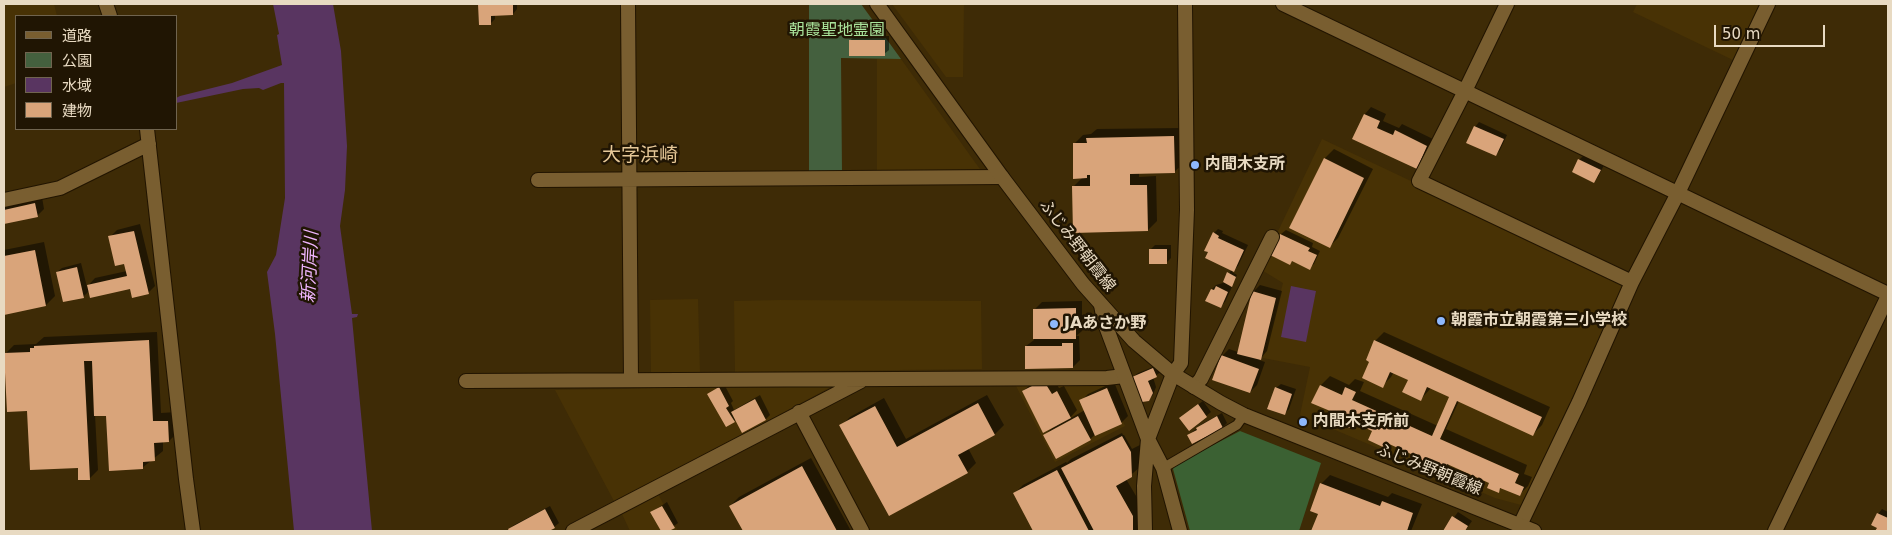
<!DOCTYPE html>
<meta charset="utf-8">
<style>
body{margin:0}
#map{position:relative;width:1892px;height:535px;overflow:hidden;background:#3e2b06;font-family:"DejaVu Sans","Noto Sans JP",sans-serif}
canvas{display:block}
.frame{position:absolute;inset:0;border:5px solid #e8dac2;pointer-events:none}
.legend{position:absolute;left:15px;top:15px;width:162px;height:115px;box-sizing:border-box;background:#201503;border:1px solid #70644f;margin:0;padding:6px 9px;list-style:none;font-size:15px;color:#e8dac2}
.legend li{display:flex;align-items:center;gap:10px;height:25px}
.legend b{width:25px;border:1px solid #70644f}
.scale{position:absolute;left:1714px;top:25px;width:111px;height:22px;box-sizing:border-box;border:2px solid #e8dac2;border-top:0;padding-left:6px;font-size:15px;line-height:18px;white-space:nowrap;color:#e8dac2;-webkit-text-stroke:4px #201503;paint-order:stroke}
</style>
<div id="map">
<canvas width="1892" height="535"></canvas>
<div class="frame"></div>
<ul class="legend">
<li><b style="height:6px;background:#795e30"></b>道路</li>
<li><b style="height:14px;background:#44603e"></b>公園</li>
<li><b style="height:14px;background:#593561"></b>水域</li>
<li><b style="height:14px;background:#d9a47a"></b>建物</li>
</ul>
<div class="scale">50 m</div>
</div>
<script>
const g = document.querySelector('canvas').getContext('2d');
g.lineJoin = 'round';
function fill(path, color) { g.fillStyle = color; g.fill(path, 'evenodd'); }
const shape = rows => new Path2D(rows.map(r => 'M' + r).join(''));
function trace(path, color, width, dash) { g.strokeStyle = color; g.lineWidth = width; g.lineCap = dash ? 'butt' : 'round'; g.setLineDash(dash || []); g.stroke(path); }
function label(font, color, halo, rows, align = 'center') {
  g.font = font + ' "DejaVu Sans","Noto Sans JP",sans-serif'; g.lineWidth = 5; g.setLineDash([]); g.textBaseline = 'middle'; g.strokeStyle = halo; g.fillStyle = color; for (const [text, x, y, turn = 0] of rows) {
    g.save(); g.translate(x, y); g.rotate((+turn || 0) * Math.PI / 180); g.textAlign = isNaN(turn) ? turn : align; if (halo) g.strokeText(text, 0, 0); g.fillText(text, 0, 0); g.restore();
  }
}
const built = shape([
 [4,4,54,4,57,16,16,16,16,83,4,87],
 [892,4,964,4,963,77,946,77],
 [1637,4,1761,4,1735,61,1633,12],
 [877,59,901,59,982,172,877,172],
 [1322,139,1627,283,1521,505,1495,498,1300,415,1310,367,1263,358,1283,283,1260,269],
 [698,299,700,373,651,372,650,300],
 [780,300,981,301,982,369,735,372,734,301],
 [840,382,615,503,555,390,622,389],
 [1015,384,1107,385,1125,426,1055,462],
 [658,494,678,531,630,531,622,514]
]);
const green = shape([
 [809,4,861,4,901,59,841,58,842,173,809,174]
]);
const forest = shape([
 [1240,431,1321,463,1299,531,1190,531,1173,469,1175,465]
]);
const water = shape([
 [273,4,333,4,341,51,347,146,345,190,340,226,352,314,358,314,357,317,352,318,372,531,294,531,275,334,267,272,276,255,285,198,284,83,281,83,263,90,259,88,243,89,176,103,176,98,180,96,232,83,282,65,277,35,279,34],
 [1291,286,1316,291,1306,342,1281,337]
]);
const shadow = shape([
 [479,4,517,4,517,9,513,14,495,14,495,19,491,23,480,24],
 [854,36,889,36,889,50,884,54,850,41],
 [1371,107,1386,114,1383,121,1399,128,1402,124,1433,139,1423,160,1417,167,1354,138,1365,114],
 [1479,122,1507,135,1500,150,1496,155,1475,127],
 [1183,128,1184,163,1174,172,1139,173,1139,177,1156,176,1157,221,1148,230,1073,187,1083,177,1074,144,1083,135,1091,134,1097,129],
 [1334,149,1373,169,1338,238,1329,247,1325,158],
 [1584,155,1604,165,1598,177,1594,181,1579,160],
 [42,197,44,209,37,216,4,223,4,205],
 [140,224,155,286,148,293,131,287,89,291,83,297,57,272,62,268,81,263,87,287,95,278,127,271,125,262,110,237,117,230],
 [1218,229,1223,231,1222,233,1248,245,1238,266,1232,272,1237,275,1230,287,1232,287,1225,302,1220,307,1212,289,1216,285,1223,283,1232,269,1214,233],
 [1286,230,1313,243,1312,247,1320,251,1314,264,1309,268,1293,260,1290,263,1272,254,1281,234],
 [44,242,55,296,46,305,4,314,4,250],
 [1155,245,1171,245,1171,258,1166,263,1151,249],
 [1260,285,1282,291,1267,351,1259,360,1265,362,1257,385,1250,392,1222,356,1229,349,1238,352,1253,292],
 [1082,301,1082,331,1076,336,1079,336,1080,360,1073,367,1026,346,1034,340,1035,309,1042,302],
 [157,332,161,413,177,412,178,432,169,441,163,441,163,451,142,468,107,414,95,415,98,470,89,479,28,410,5,354,14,345,36,344,44,337],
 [1384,332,1550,407,1542,425,1533,434,1459,401,1446,429,1527,465,1524,474,1532,477,1528,486,1519,495,1502,487,1498,491,1491,482,1450,464,1444,471,1424,458,1388,442,1384,446,1374,430,1357,423,1352,427,1336,413,1321,385,1330,376,1349,385,1355,379,1364,382,1360,391,1438,426,1451,397,1431,388,1421,399,1409,379,1394,372,1391,377,1382,386,1371,361,1375,341],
 [1158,365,1161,372,1153,377,1156,387,1153,395,1148,400,1133,377,1138,373],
 [1054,379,1059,388,1064,386,1077,410,1069,419,1085,410,1081,401,1088,394,1114,382,1128,416,1121,423,1096,434,1090,439,1045,435,1054,426,1023,391,1030,385],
 [724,384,733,401,731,403,734,410,760,395,770,415,766,419,742,431,736,419,734,421,709,394],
 [1281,384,1296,389,1289,409,1284,414,1276,388],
 [987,395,1004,425,995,434,968,448,976,463,967,472,890,514,841,426,850,417,884,398,906,439],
 [1203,401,1211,412,1206,416,1185,414],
 [1222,413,1227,423,1223,427,1193,443,1189,435,1202,424],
 [1122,433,1123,435,1124,435,1132,449,1140,445,1140,467,1126,479,1142,506,1142,531,1034,531,1014,494,1023,485,1066,462,1067,463,1071,459],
 [811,458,851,531,744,531,730,506,739,497],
 [1330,475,1388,497,1392,493,1422,504,1411,531,1313,531,1319,513,1321,484],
 [667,502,678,523,667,531,662,531,652,512],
 [550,506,559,523,554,527,547,531,510,531,509,529,514,525],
 [1882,509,1888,512,1888,531,1877,530,1878,514],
 [1458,512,1472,521,1465,531,1444,531]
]);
const building = shape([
 [478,4,513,4,513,15,491,16,491,25,479,25],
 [849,40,885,40,885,56,849,56],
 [1364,114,1380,121,1377,128,1393,135,1395,130,1427,146,1417,169,1352,139],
 [1474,126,1504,139,1496,156,1466,143],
 [1174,136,1175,173,1130,174,1130,185,1147,185,1148,231,1073,233,1072,186,1090,186,1090,175,1087,175,1087,178,1073,179,1073,143,1087,143,1086,138],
 [1324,158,1364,178,1330,248,1289,228],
 [1578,159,1601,170,1594,183,1572,172],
 [35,203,38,217,4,224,4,210],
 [134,231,149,294,132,298,130,289,90,298,87,285,127,276,124,264,115,266,108,236],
 [1213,232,1219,236,1218,238,1244,250,1234,272,1205,258,1208,252,1204,251],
 [1280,234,1310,248,1308,251,1317,255,1310,270,1292,261,1290,265,1270,255],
 [1149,249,1167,249,1167,264,1149,264],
 [35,250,46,306,4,315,4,256],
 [77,267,84,298,63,302,56,272],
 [1227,272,1236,277,1232,287,1223,282],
 [1216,286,1228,292,1221,308,1205,301,1211,289,1214,290],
 [1252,291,1276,298,1261,360,1237,354],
 [1076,308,1076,339,1033,339,1033,309],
 [149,340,153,421,168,421,169,442,154,443,155,461,143,462,143,469,109,471,106,416,94,416,92,361,84,361,90,480,78,480,78,468,30,470,27,411,7,412,4,353,30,352,30,348,34,348,34,346],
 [1374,340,1542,417,1533,436,1457,401,1440,439,1519,474,1515,483,1524,487,1520,496,1500,488,1499,493,1487,488,1489,483,1447,464,1444,472,1421,462,1422,459,1387,443,1385,448,1368,440,1372,431,1355,423,1352,429,1332,420,1335,413,1311,403,1320,385,1342,395,1345,387,1356,392,1352,400,1432,436,1449,397,1427,387,1421,401,1402,392,1408,380,1390,372,1383,388,1362,378,1369,362,1366,360],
 [1062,343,1073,343,1073,368,1025,369,1025,346,1062,346],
 [1221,355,1259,369,1250,393,1212,380],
 [1153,368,1157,377,1148,381,1153,393,1149,401,1142,402,1132,377],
 [1034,385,1047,386,1052,394,1057,391,1071,418,1043,433,1022,391],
 [719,387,729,406,726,408,735,422,726,427,707,394],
 [1275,387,1292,394,1285,415,1267,409],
 [1107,388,1122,424,1095,436,1079,400],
 [755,399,766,420,742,433,731,412],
 [978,403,995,435,958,455,968,473,889,516,839,425,875,406,897,447],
 [1198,404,1207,417,1189,431,1179,418],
 [1078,416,1091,440,1056,459,1043,435],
 [1217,416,1223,428,1192,444,1187,435,1197,430,1196,428],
 [1122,436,1131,452,1132,477,1116,486,1133,516,1133,531,1094,531,1061,468],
 [802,466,837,531,743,531,729,506],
 [1057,470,1089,531,1033,531,1013,493],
 [1320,483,1380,506,1382,501,1413,513,1407,531,1311,531,1318,514,1310,511],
 [662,506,675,528,669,531,661,531,650,512],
 [545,509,555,528,549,531,509,531,508,529],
 [1877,513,1888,518,1888,531,1875,531,1877,528,1871,525],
 [1452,516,1468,526,1465,531,1443,531]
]);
const service = shape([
 [1163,468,1237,425,1244,415]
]);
const minor = shape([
 [106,4,110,16],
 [628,4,631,380],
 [1283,4,1888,294],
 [1507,4,1465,91,1419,181,1632,282],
 [147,129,186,479,193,531],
 [538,180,1002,177],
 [4,200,60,188,149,144],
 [1173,374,1181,363,1187,210,1185,4],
 [466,381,1107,378,1124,376],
 [1194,387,1201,379,1272,237],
 [799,412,862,531],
 [1520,525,1579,402,1632,282,1678,193,1768,4],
 [573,531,861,381],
 [1775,531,1888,296]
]);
const tertiary = shape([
 [1101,305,1104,321,1148,439,1163,468,1180,531],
 [1145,531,1144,486,1148,439,1173,374]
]);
const secondary = shape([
 [877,4,1002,177,1083,284,1134,341,1173,374,1221,403,1244,415,1534,531]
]);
const markers = [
 [1195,165,5,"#8eb8fd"],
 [1441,321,5,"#8eb8fd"],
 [1054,324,5,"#8eb8fd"],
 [1303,422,5,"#8eb8fd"]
];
const parkNames = [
 ["朝霞聖地霊園",837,31]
];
const poiNames = [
 ["内間木支所",1205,165],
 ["朝霞市立朝霞第三小学校",1451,321],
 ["JAあさか野",1064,324],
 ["内間木支所前",1313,422]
];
const streetNames = [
 ["ふじみ野朝霞線",1077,246,52],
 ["ふじみ野朝霞線",1429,470,22]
];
const waterNames = [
 ["新河岸川",311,267,-87]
];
const quarterNames = [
 ["大字浜崎",640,156]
];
fill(built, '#483205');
fill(green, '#44603e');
fill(forest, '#3b6133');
fill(water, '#593561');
fill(shadow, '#0007');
fill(building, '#d9a47a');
trace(service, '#211400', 11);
trace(minor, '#211400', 16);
trace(tertiary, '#211400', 16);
trace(secondary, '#211400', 16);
trace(service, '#795e30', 9);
trace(minor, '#795e30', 14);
trace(tertiary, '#795e30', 14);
trace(secondary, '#795e30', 14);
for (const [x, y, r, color] of markers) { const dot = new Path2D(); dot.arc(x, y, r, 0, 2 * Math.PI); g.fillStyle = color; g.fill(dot); trace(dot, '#201503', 2); }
label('16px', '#aae49c', '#201503', parkNames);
label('bold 16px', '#e8dac2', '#201503', poiNames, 'left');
label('16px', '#e8dac2', '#201503', streetNames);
label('italic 18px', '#efb5fd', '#201503', waterNames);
label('19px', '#e6c898', '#201503', quarterNames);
</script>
